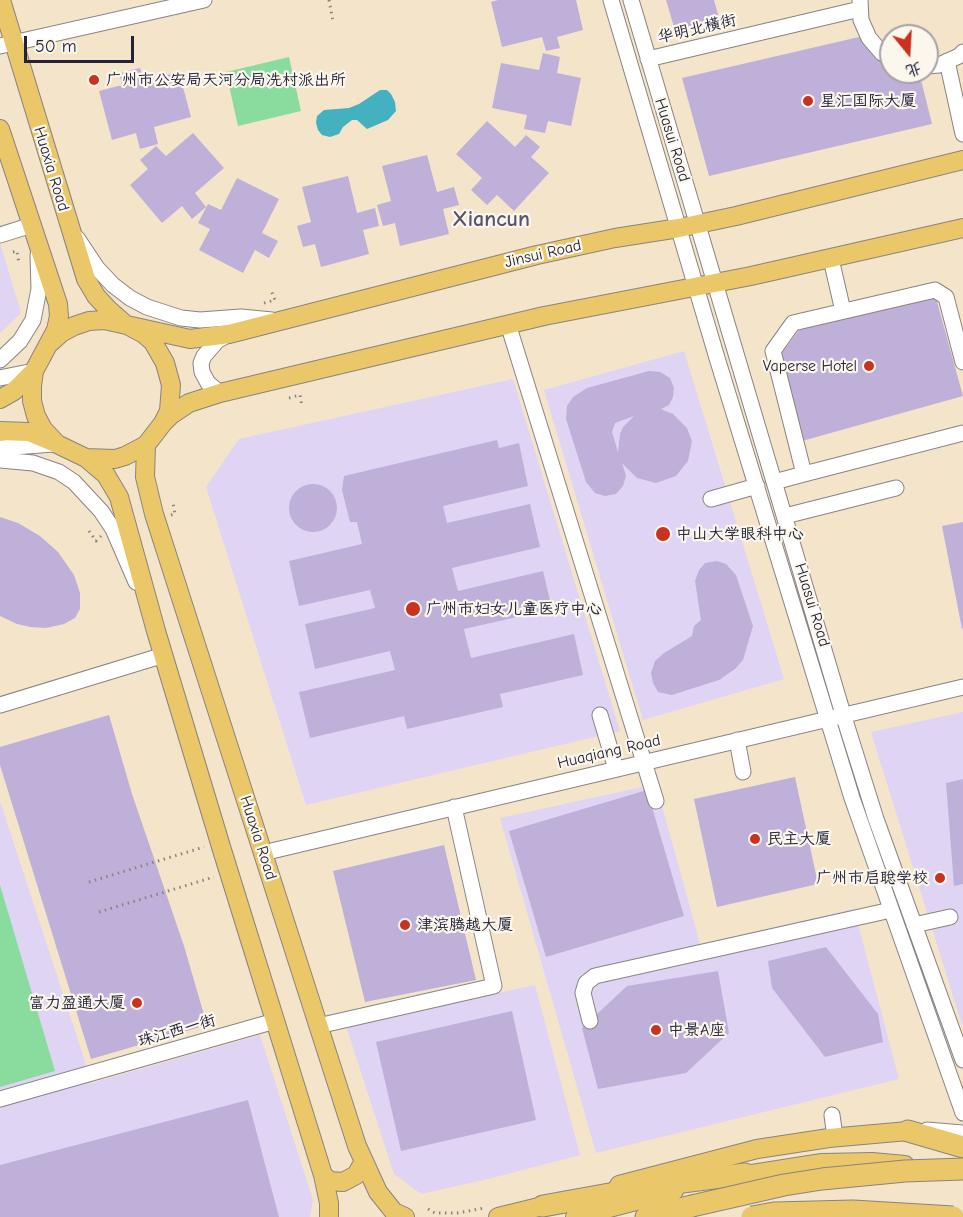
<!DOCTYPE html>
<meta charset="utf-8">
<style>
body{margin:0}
#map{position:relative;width:963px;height:1217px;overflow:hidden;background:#f3e4ca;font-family:"Comic Neue","LXGW WenKai TC",sans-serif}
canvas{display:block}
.north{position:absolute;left:879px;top:24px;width:60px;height:60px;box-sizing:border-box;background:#fbf7ec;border:2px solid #a4a2a5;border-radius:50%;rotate:162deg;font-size:16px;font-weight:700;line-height:24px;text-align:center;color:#22223b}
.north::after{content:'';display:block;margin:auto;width:21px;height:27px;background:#c8321e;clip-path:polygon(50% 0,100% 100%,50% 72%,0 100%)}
.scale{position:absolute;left:24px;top:36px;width:110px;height:27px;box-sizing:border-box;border:3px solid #22223b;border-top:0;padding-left:8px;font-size:18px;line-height:21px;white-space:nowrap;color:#22223b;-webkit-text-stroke:4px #fbf7ec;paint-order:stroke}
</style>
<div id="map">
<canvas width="963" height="1217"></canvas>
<div class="north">北</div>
<div class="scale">50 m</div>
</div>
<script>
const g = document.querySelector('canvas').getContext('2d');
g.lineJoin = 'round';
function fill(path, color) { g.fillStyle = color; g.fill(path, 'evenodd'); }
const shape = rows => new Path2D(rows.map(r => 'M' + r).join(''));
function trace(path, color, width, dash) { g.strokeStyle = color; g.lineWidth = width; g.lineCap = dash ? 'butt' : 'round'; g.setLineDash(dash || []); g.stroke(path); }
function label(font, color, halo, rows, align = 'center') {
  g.font = font + ' "Comic Neue","LXGW WenKai TC",sans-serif'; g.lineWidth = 4.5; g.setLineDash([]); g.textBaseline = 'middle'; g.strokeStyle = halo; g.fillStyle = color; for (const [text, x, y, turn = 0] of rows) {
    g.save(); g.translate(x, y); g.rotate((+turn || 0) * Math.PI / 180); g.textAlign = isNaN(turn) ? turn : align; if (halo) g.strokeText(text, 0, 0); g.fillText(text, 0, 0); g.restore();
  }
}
const built = shape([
 [0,243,21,313,0,333],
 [684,351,784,679,643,720,544,390],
 [513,379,620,731,306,805,206,487,239,439],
 [963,712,963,1025,962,1025,871,732],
 [656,784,700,944,854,909,899,1079,596,1153,500,818],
 [0,801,92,1083,260,1035,313,1200,310,1217,0,1217],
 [535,985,580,1155,492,1178,421,1194,394,1174,346,1026]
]);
const green = shape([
 [289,57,301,111,238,126,226,72],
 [0,885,55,1071,0,1087]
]);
const water = shape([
 [380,90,387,90,391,94,395,102,396,111,388,120,367,129,357,120,352,120,343,127,339,134,330,137,322,135,318,130,316,123,317,116,324,110,349,108,359,104]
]);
const building = shape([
 [498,0,576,0,583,30,557,37,560,48,546,51,542,37,502,47,491,2],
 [666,0,714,0,719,18,675,30],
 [859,37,878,55,891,56,891,72,919,72,932,124,709,176,682,78],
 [543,53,560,57,557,73,581,78,571,126,548,121,545,133,524,129,527,115,492,108,501,63,539,70],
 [140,68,144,81,179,72,191,117,154,127,158,144,140,149,136,133,112,140,99,91,122,85,119,73],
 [487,121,515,147,526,135,540,147,531,157,549,173,514,211,497,195,487,205,471,190,482,178,456,154],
 [193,133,224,168,195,193,206,207,192,219,182,206,162,223,130,185,148,169,140,160,156,146,166,156],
 [427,155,437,192,454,187,459,205,443,209,449,234,400,246,395,223,383,226,377,205,391,201,382,166],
 [348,176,357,213,375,208,379,226,363,230,369,254,321,267,315,244,303,247,297,226,311,222,302,187],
 [237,178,279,199,262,233,278,241,269,258,255,250,243,273,199,250,210,229,198,223,208,204,221,210],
 [936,298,963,396,802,441,782,353,800,329],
 [649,371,660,372,670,378,674,388,673,397,669,405,661,409,673,414,687,428,692,441,688,461,676,476,656,483,637,478,622,463,626,476,623,486,616,494,605,496,595,493,586,482,566,419,567,406,573,397,587,388],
 [634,416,623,427,620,434,618,452,612,432,615,423],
 [497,440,499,448,519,443,528,486,443,506,447,523,530,504,540,547,452,568,458,591,543,571,552,609,464,629,471,658,574,634,583,675,500,694,503,707,407,729,404,716,310,738,299,692,395,670,390,651,315,669,305,624,375,608,370,590,299,606,289,561,362,544,357,522,350,522,342,490,344,476],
 '289 508a24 24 0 1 1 48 0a24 24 0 1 1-48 0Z',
 [0,517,18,523,40,536,58,552,74,575,80,593,80,609,75,618,64,624,46,628,30,627,17,624,0,616],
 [963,522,963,628,962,629,942,526],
 [717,561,726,564,736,575,753,626,743,660,735,669,719,680,672,695,658,692,653,683,651,673,655,661,664,653,692,636,694,626,701,620,695,581,699,570,705,563],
 [109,715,132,794,184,946,207,1025,91,1059,0,765,0,747],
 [795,777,818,884,717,907,694,799],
 [963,779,963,884,954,886,946,783],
 [647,790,684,916,546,957,509,831],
 [444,845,476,980,365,1002,333,871],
 [826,947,878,1014,883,1042,825,1057,772,988,768,961],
 [718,971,729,1033,686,1073,598,1089,582,1028,627,986],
 [512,1011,536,1120,401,1151,376,1042],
 [248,1100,279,1217,0,1217,0,1165]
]);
const path = shape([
 [329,0,333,21],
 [13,252,17,251,19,264],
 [264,303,275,300,271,290],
 [289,398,300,395,302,407],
 [171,515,175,514,173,503],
 [89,531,96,541,101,536],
 [89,882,204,847],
 [99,912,214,877],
 [428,1209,435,1213,457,1213,485,1208]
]);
const minor = shape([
 [611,0,717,358,852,798,963,1113],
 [631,0,843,714,876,819,963,1060],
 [860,0,861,20,869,38,882,53,891,58],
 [0,46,204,0],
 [648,59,860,9],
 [947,61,963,134],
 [927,66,939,65,959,56,963,52],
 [0,235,32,225],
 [77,238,97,268,113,285,130,298,147,307,181,318,200,320,241,317,272,320],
 [831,259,843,311],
 [508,324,656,801],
 [0,360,20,341,33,320,39,289,38,255],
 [963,362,946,297,935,290,793,323,773,351,804,474,963,433],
 [0,378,34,371],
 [220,393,208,383,202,372,201,363,204,356,217,341,229,334],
 [0,448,54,444],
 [0,460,33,463,59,472,74,482,101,511,113,529,136,582],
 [774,482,804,474],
 [711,499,757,486],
 [785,516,896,488],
 [0,705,164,655],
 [600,715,616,769],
 [737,740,743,772],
 [263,853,963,687],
 [914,925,950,917],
 [590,1021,583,993,586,983,595,976,891,910],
 [318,1026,494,986,454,807],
 [0,1099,275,1021],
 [832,1115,835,1137],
 [927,1130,963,1133]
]);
const major = shape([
 [1,0,86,279,96,296,109,310,125,324,144,334,153,342,165,363,171,385,169,411,163,423,146,445,125,456,115,459,86,458],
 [0,129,58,304,59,316,56,330,34,371,32,386,32,401,36,416,43,429,57,444,86,458,106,475,119,497,156,631,222,850,323,1175,329,1203,329,1217],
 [50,343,61,333,74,326,89,321,104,320,190,339,229,334,537,255,615,238,679,228,736,216,963,160],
 [0,399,14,391,34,371],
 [163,423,171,415,189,403,220,393,544,316,751,276,963,228],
 [0,431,29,432,53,442],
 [146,445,145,477,154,514,357,1146,378,1192,394,1212,405,1217],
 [323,1175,330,1181,343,1182,356,1175,363,1163],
 [733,1177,822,1163,872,1162,905,1165],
 [619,1185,757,1149,829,1138,908,1131],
 [498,1217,555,1203],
 [575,1217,674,1191]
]);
const highway = shape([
 [908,1131,963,1147],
 [543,1206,659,1185,745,1174],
 [646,1217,692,1206]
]);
const highwayBridge = shape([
 [692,1206,784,1185,822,1179,905,1171,963,1169],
 [752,1217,774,1213,853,1211,953,1217]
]);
const markers = [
 [94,80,6,"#c8321e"],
 [808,101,6,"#c8321e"],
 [869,366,6,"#c8321e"],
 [663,534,8,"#c8321e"],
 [413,609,8,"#c8321e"],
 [755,839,6,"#c8321e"],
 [940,878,6,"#c8321e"],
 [405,925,6,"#c8321e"],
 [137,1003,6,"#c8321e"],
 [656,1030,6,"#c8321e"]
];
const streetNames = [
 ["华明北橫街",697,29,-13],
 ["Huasui Road",672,140,73],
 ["Huaxia Road",51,169,73],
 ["Jinsui Road",543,254,-13],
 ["Huasui Road",812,605,73],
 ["Huaqiang Road",609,752,-13],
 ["Huaxia Road",258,838,72],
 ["珠江西一街",177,1031,-16]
];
const poiNames = [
 ["广州市公安局天河分局冼村派出所",106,80],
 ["星汇国际大厦",820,101],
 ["Vaperse Hotel",857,366,"right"],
 ["中山大学眼科中心",676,534],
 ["广州市妇女儿童医疗中心",426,609],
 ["民主大厦",767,839],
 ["广州市启聪学校",928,878,"right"],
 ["津滨腾越大厦",417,925],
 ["富力盈通大厦",125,1003,"right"],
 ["中景A座",668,1030]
];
const districtNames = [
 ["Xiancun",491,220]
];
fill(built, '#e0d4f4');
fill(green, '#89dc9e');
fill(water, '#44b1c1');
fill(building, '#bfb0d9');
trace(minor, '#8a8382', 17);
trace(major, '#8a8382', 20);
trace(highway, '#8a8382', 23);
trace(path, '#8a8382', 3, [1.5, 4.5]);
trace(minor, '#fff', 15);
trace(major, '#eac769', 18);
trace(highway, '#eac769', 21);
trace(highwayBridge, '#8a8382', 23, []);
trace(highwayBridge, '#eac769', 21);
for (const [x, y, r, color] of markers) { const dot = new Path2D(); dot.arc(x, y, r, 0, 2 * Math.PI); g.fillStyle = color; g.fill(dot); trace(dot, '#fbf7ec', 2); }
label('16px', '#22223b', '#fbf7ec', streetNames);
label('16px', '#22223b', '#fbf7ec', poiNames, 'left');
label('bold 22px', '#595472', '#fbf7ec', districtNames);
</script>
